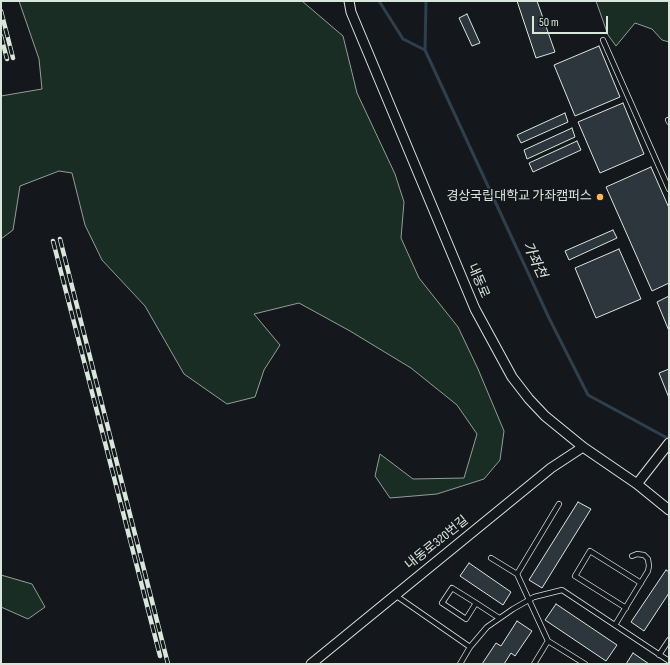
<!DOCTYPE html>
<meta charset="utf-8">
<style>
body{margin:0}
#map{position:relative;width:670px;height:665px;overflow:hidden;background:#14181c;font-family:"Sofia Sans Condensed",sans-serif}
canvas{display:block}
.frame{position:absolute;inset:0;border:2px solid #d8e6dc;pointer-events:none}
.scale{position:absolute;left:532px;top:16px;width:76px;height:18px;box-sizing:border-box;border:2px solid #d8e6dc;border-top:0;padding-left:5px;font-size:12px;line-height:14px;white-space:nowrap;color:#d8e6dc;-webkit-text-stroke:3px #14181c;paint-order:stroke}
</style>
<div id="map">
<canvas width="670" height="665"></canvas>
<div class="frame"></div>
<div class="scale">50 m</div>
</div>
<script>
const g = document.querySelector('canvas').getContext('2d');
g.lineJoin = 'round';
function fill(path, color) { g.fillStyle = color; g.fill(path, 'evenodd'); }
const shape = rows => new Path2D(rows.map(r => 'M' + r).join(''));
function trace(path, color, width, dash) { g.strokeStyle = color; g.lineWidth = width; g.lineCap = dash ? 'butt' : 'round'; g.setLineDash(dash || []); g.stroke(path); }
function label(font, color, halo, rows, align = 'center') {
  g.font = font + ' "Sofia Sans Condensed","Noto Sans KR",sans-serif'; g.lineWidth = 3; g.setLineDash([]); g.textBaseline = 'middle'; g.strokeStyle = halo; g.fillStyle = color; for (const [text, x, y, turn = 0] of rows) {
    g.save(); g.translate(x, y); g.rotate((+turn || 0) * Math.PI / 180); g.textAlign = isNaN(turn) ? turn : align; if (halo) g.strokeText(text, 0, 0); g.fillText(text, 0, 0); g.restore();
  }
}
const green = shape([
 [19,1,302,1,343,36,357,93,395,174,404,202,401,238,419,278,458,327,478,369,504,431,500,460,484,479,437,494,390,498,375,476,380,454,413,479,464,478,477,434,457,405,411,368,350,331,299,303,254,314,280,345,264,370,255,397,227,404,184,374,145,306,102,260,85,225,72,173,59,171,20,186,13,230,1,239,1,96,42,89,39,59,19,1],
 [596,1,669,1,669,42,662,40,652,29,635,23,616,46,608,35,596,1],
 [1,575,32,584,45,607,28,619,1,607,1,575]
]);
const stream = shape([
 [379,1,403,39,425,50],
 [426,1,425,50,549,318,588,395,669,439]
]);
const building = shape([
 [517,1,537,1,555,52,536,58,517,1],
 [467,14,480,43,472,46,459,18,467,14],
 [599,46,620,97,575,116,554,65,599,46],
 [623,103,644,154,600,173,578,122,623,103],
 [565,113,568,122,521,143,517,135,565,113],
 [572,128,575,137,527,159,524,150,572,128],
 [577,141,581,150,533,172,529,163,577,141],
 [651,167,669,208,669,283,652,291,606,187,651,167],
 [613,230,617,238,569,260,565,251,613,230],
 [619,249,641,299,596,318,575,268,619,249],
 [669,296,669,331,657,302,669,296],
 [669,369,669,398,659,373,669,369],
 [578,502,591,509,542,588,529,580,578,502],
 [469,563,511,592,503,605,460,576,469,563],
 [666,570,669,572,669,593,644,631,631,622,666,570],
 [556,604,617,645,606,661,545,620,556,604],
 [517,621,532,631,515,656,511,653,504,664,482,664,496,643,501,646,517,621],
 [633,653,649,664,626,664,633,653]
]);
const service = shape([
 [603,40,669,189],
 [668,120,669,122],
 [491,558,517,574,559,504],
 [517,574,548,641],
 [395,595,470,647,460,664],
 [476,603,466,619,442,603,452,588,476,603,499,618],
 [626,608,575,576,590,551,641,583],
 [615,625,648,571,649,566,648,559,644,555,637,554,632,556],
 [470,647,487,627,513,609,534,597,562,590,669,661],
 [659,655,669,640],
 [534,664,548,641,585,664]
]);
const minor = shape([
 [349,1,351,12,475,309,512,377,529,399,545,416,583,447,637,484,669,510],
 [637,484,669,443],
 [311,664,551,468,583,447]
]);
const rail = shape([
 [1,11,13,58],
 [1,36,7,59],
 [60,239,168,664],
 [53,241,160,656]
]);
const markers = [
 [600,197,4,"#ffb74d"]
];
const poiNames = [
 ["경상국립대학교 가좌캠퍼스",592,197]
];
const streetNames = [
 ["내동로",478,281,67],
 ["내동로320번길",437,543,-39]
];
const waterNames = [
 ["가좌천",534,260,65]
];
fill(green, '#1a2d24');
trace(green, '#939e99', 1);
trace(stream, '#2f3f4d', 3);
fill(building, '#2c363c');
trace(building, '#d8e6dc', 1);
trace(service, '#d8e6dc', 6);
trace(minor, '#d8e6dc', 11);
trace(service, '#14181c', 4.5);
trace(minor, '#14181c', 9);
trace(rail, '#d8e6dc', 4.5);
trace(rail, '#14181c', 3, [9]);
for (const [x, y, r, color] of markers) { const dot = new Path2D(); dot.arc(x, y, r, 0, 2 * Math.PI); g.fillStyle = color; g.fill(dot); trace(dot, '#14181c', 1.5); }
label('13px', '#d8e6dc', '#14181c', poiNames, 'right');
label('13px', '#d8e6dc', '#14181c', streetNames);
label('italic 14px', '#d8e6dc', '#14181c', waterNames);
</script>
